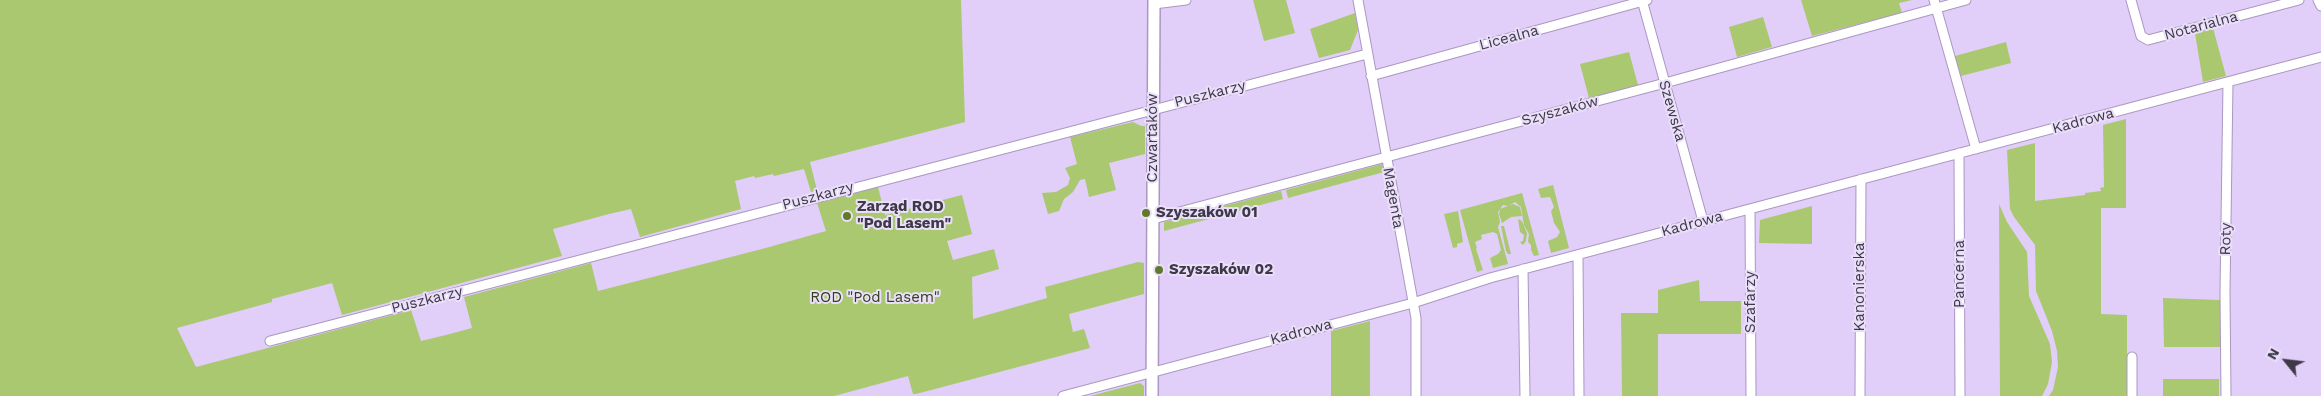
<!DOCTYPE html>
<meta charset="utf-8">
<style>
body{margin:0}
#map{position:relative;width:2321px;height:396px;overflow:hidden;background:#e1cef9;font-family:"Work Sans",sans-serif}
canvas{display:block}
.north{position:absolute;left:2261px;top:336px;width:50px;height:50px;-webkit-text-stroke:4px #eadff9;paint-order:stroke;rotate:299deg;font-size:14px;font-weight:700;line-height:20px;text-align:center;color:#3f3849}
.north::after{content:'';display:block;margin:auto;width:18px;height:22px;background:#3f3849;clip-path:polygon(50% 0,100% 100%,50% 72%,0 100%)}
</style>
<div id="map">
<canvas width="2321" height="396"></canvas>
<div class="north">N</div>
</div>
<script>
const g = document.querySelector('canvas').getContext('2d');
g.lineJoin = 'round';
function fill(path, color) { g.fillStyle = color; g.fill(path, 'evenodd'); }
const shape = rows => new Path2D(rows.map(r => 'M' + r).join(''));
function trace(path, color, width, dash) { g.strokeStyle = color; g.lineWidth = width; g.lineCap = dash ? 'butt' : 'round'; g.setLineDash(dash || []); g.stroke(path); }
function label(font, color, halo, rows, align = 'center') {
  g.font = font + ' "Work Sans",sans-serif'; g.lineWidth = 4; g.setLineDash([]); g.textBaseline = 'middle'; g.strokeStyle = halo; g.fillStyle = color; for (const [text, x, y, turn = 0] of rows) {
    g.save(); g.translate(x, y); g.rotate((+turn || 0) * Math.PI / 180); g.textAlign = isNaN(turn) ? turn : align; if (halo) g.strokeText(text, 0, 0); g.fillText(text, 0, 0); g.restore();
  }
}
const green = shape([
 [0,0,961,0,965,122,810,162,817,190,811,192,804,169,774,176,773,174,755,178,754,176,735,181,741,209,640,237,631,209,609,214,553,229,562,256,342,315,332,283,272,299,272,302,177,328,196,367,411,310,421,341,446,335,472,328,464,297,591,263,598,291,762,249,826,231,817,203,878,187,885,215,962,195,972,234,947,241,953,260,994,249,999,269,972,277,973,319,1047,298,1045,287,1138,262,1144,263,1144,294,1069,314,1073,332,1084,329,1090,348,916,394,913,394,908,376,834,396,0,396],
 [1253,0,1286,0,1295,33,1264,41],
 [1801,0,1912,0,1899,3,1902,13,1812,36],
 [1355,13,1358,30,1350,50,1319,58,1310,29],
 [1763,17,1772,47,1737,57,1729,27],
 [2213,28,2226,76,2203,82,2195,33],
 [2006,42,2011,63,1961,76,1955,56],
 [1629,52,1638,85,1589,98,1580,64],
 [2126,119,2126,208,2101,208,2101,314,2127,315,2127,396,2049,396,2053,390,2058,367,2057,351,2052,331,2036,291,2035,245,2014,217,2010,209,2007,150,2035,143,2035,201,2085,195,2085,193,2101,191,2100,188,2104,187,2103,125],
 [1133,122,1141,126,1145,126,1145,154,1109,163,1116,190,1089,197,1085,179,1080,180,1073,192,1064,199,1059,211,1048,214,1042,193,1056,192,1068,185,1070,178,1065,168,1077,164,1070,137],
 [1382,164,1384,172,1288,198,1286,190],
 [1553,185,1569,248,1551,253,1548,241,1557,237,1560,232,1554,223,1551,211,1554,207,1550,197,1541,198,1538,189],
 [1281,191,1283,199,1164,231,1164,222],
 [1522,193,1539,255,1534,256,1531,250,1531,245,1528,242,1529,234,1524,225,1521,207,1515,202,1508,206,1503,205,1498,212,1500,222,1498,227,1508,264,1493,268,1490,258,1498,254,1501,250,1497,234,1493,232,1481,235,1482,239,1475,242,1477,248,1476,249,1483,270,1477,272,1460,210],
 [1513,204,1520,207,1522,216,1511,217,1502,223,1499,214,1500,209],
 [1999,204,2007,222,2027,252,2029,296,2050,344,2052,362,2048,384,2042,396,2000,396],
 [1812,206,1812,244,1759,243,1760,220],
 [1458,211,1463,242,1457,244,1457,247,1453,248,1444,214],
 [1518,219,1522,221,1527,233,1526,241,1523,245,1520,242,1523,241,1524,235,1520,232],
 [1501,226,1504,226,1511,254,1508,254,1506,251],
 [1699,280,1700,301,1741,301,1741,334,1658,334,1658,396,1622,396,1621,313,1658,313,1658,290],
 [2163,298,2220,300,2220,347,2164,347],
 [1370,321,1370,396,1331,396,1331,331],
 [2163,379,2219,379,2219,396,2163,396],
 [1140,383,1144,386,1144,396,1090,396]
]);
const minor = shape([
 [1358,0,1416,318,1416,396],
 [1642,0,1703,221],
 [1934,0,1976,149],
 [2131,0,2141,36,2148,40,2299,0],
 [2318,0,2321,6],
 [1154,4,1186,0],
 [1371,76,1647,0],
 [1959,153,1960,396],
 [1750,209,1751,396],
 [1153,219,1665,83,1966,0],
 [1578,256,1579,396],
 [1523,269,1525,396],
 [270,341,1367,54],
 [1063,396,1413,303,1490,278,2321,57],
 [1860,396,1861,179],
 [2132,396,2132,357],
 [2226,396,2225,292,2228,82]
]);
const tertiary = shape([
 [1152,396,1154,0]
]);
const markers = [
 [1146,213,5,"#61792b"],
 [847,216,5,"#61792b"],
 [1159,270,5,"#61792b"]
];
const streetNames = [
 ["Notarialna",2201,26,-15],
 ["Licealna",1509,38,-15],
 ["Puszkarzy",1210,94,-14],
 ["Szyszaków",1560,111,-15],
 ["Szewska",1672,111,74],
 ["Kadrowa",2083,121,-15],
 ["Czwartaków",1153,138,-90],
 ["Puszkarzy",818,196,-15],
 ["Magenta",1393,198,80],
 ["Kadrowa",1692,224,-15],
 ["Roty",2226,239,-89],
 ["Pancerna",1960,274,-90],
 ["Kanonierska",1860,287,-90],
 ["Puszkarzy",427,300,-14],
 ["Szafarzy",1751,302,-90],
 ["Kadrowa",1301,332,-15]
];
const poiNames = [
 ["Zarząd ROD",857,207],
 ["\"Pod Lasem\"",857,224],
 ["Szyszaków 01",1156,213],
 ["Szyszaków 02",1169,270]
];
const parkNames = [
 ["ROD \"Pod Lasem\"",875,298]
];
fill(green, '#aac870');
trace(minor, '#aa98c1', 11);
trace(tertiary, '#aa98c1', 14);
trace(minor, '#fff', 9);
trace(tertiary, '#fff', 11);
for (const [x, y, r, color] of markers) { const dot = new Path2D(); dot.arc(x, y, r, 0, 2 * Math.PI); g.fillStyle = color; g.fill(dot); trace(dot, '#eadff9', 2); }
label('15px', '#3f3849', '#eadff9', streetNames);
label('bold 15px', '#3f3849', '#eadff9', poiNames, 'left');
label('15px', '#34401a', '#eadff9', parkNames);
</script>
